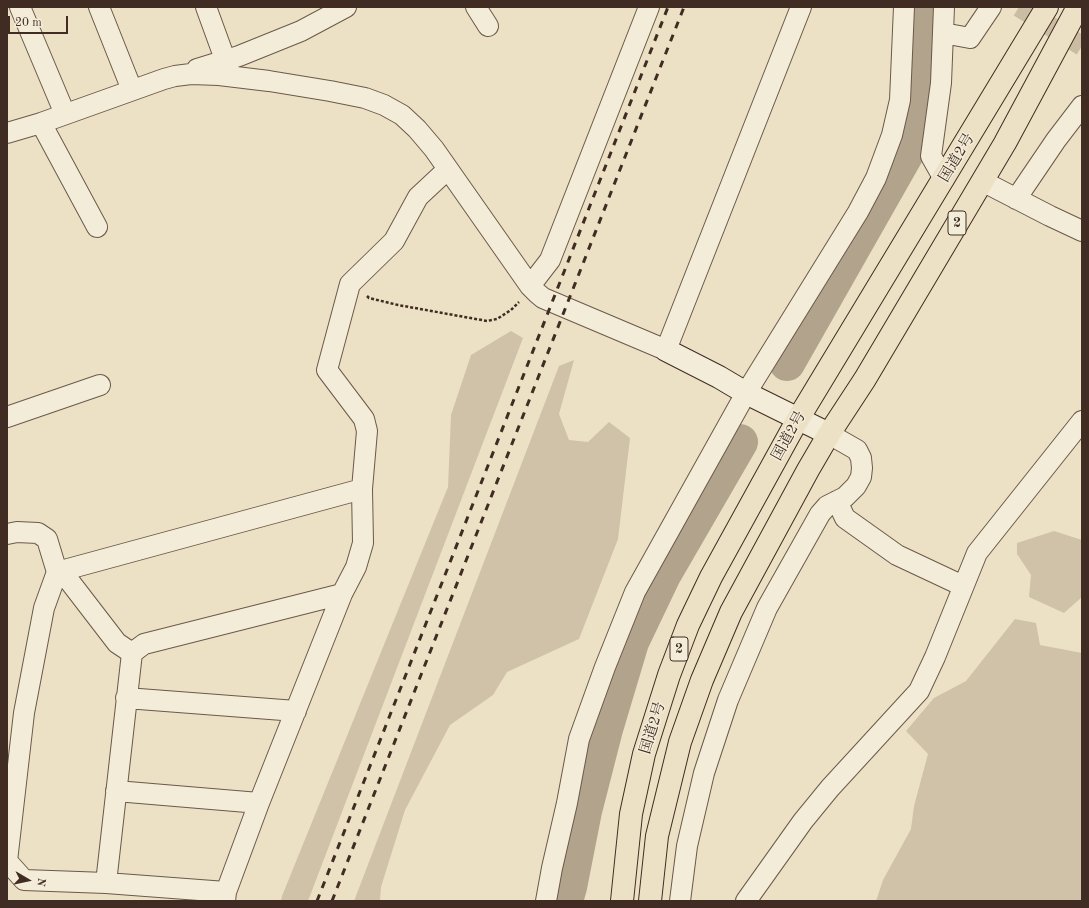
<!DOCTYPE html>
<meta charset="utf-8">
<style>
body{margin:0}
#map{position:relative;width:1089px;height:908px;overflow:hidden;background:#ece1c4;font-family:"Old Standard TT",serif}
canvas{display:block}
.frame{position:absolute;inset:0;border:8px solid #402c22;pointer-events:none}
.north{position:absolute;left:8px;top:860px;width:40px;height:40px;-webkit-text-stroke:3px #f3ecd9;paint-order:stroke;rotate:99deg;font-size:11px;font-weight:700;line-height:16px;text-align:center;color:#402c22}
.north::after{content:'';display:block;margin:auto;width:14px;height:18px;background:#402c22;clip-path:polygon(50% 0,100% 100%,50% 72%,0 100%)}
.scale{position:absolute;left:8px;top:16px;width:60px;height:18px;box-sizing:border-box;border:2px solid #402c22;border-top:0;padding-left:5px;font-size:12px;line-height:14px;white-space:nowrap;color:#402c22;-webkit-text-stroke:3px #f3ecd9;paint-order:stroke}
</style>
<div id="map">
<canvas width="1089" height="908"></canvas>
<div class="frame"></div>
<div class="north">N</div>
<div class="scale">20 m</div>
</div>
<script>
const g = document.querySelector('canvas').getContext('2d');
g.lineJoin = 'round';
function fill(path, color) { g.fillStyle = color; g.fill(path, 'evenodd'); }
const shape = rows => new Path2D(rows.map(r => 'M' + r).join(''));
function trace(path, color, width, dash) { g.strokeStyle = color; g.lineWidth = width; g.lineCap = dash ? 'butt' : 'round'; g.setLineDash(dash || []); g.stroke(path); }
function label(font, color, halo, rows, align = 'center') {
  g.font = font + ' "Old Standard TT","Noto Serif JP",serif'; g.lineWidth = 3; g.setLineDash([]); g.textBaseline = 'middle'; g.strokeStyle = halo; g.fillStyle = color; for (const [text, x, y, turn = 0] of rows) {
    g.save(); g.translate(x, y); g.rotate((+turn || 0) * Math.PI / 180); g.textAlign = isNaN(turn) ? turn : align; if (halo) g.strokeText(text, 0, 0); g.fillText(text, 0, 0); g.restore();
  }
}
const green = shape([
 [511,331,523,338,308,901,281,901,282,896,448,487,451,415,471,355],
 [574,360,559,414,569,440,588,442,609,422,630,438,618,539,579,639,507,672,493,695,450,725,405,810,381,887,380,901,354,901,559,366],
 [1054,531,1082,540,1082,597,1064,613,1029,597,1031,575,1017,554,1017,543],
 [1015,619,1036,623,1040,645,1082,653,1082,901,876,901,883,880,911,829,914,806,928,754,906,731,934,698,966,681]
]);
const river = shape([
 [787,363,908,150,922,85,924,7],
 [565,901,569,887,584,811,605,729,631,642,663,575,740,442]
]);
const streetTunnel = shape([
 [1019,7,1082,46]
]);
const path = shape([
 [367,296,369,298,398,305,487,321,497,319,511,310,519,302]
]);
const street = shape([
 [20,7,65,114],
 [99,7,132,90],
 [206,7,230,73],
 [476,7,488,26],
 [943,33,970,38,991,7],
 [197,69,239,56,301,31,346,7],
 [41,123,97,227],
 [7,133,41,123,164,79,175,76,191,74,219,75,269,81,330,91,365,98,384,105,402,115,417,129,434,149,530,286,537,293,543,298,666,350,801,7],
 [944,179,931,156,941,83,944,7],
 [982,181,1050,216,1082,231],
 [1016,199,1056,140,1082,106],
 [530,286,550,260,649,7],
 [7,417,100,385],
 [837,501,845,518,897,555,963,586],
 [7,534,17,532,38,533,47,539,57,572,67,578,117,643,132,653],
 [126,698,296,711],
 [116,791,259,803],
 [106,883,132,653,144,644,342,594],
 [226,892,106,883,24,880,7,861,24,713,44,608,57,572,362,489],
 [225,901,226,892,259,803,342,594,356,567,363,543,362,489,367,431,364,419,327,370,350,284,394,241,418,197,448,169],
 [546,901,552,868,567,803,579,739,605,667,635,592,746,393,858,212,876,178,892,135,900,100,904,7],
 [680,901,687,846,704,773,728,700,767,608,820,514,827,506,845,497,856,486,861,477,862,468,861,458,857,450,829,434],
 [746,901,803,821,830,788,919,691,935,657,977,553,1082,421]
]);
const secondary = shape([
 [666,350,719,377,746,393,829,434]
]);
const highway = shape([
 [622,901,631,814,644,754,669,675,688,625,711,577,798,419,1047,7],
 [650,901,657,836,680,742,702,680,731,612,808,470,829,434,865,379,1005,143,1078,7]
]);
const rail = shape([
 [317,901,668,7],
 [332,901,684,7]
]);
const shields = [
 [957,223,18],
 [679,649,18]
];
const shieldNames = [
 ["2",957,223],
 ["2",679,649]
];
const streetNames = [
 ["国道2号",957,158,-59],
 ["国道2号",789,436,-61],
 ["国道2号",653,728,-73]
];
fill(green, '#cfc2a8');
trace(river, '#b2a38d', 36);
trace(streetTunnel, '#cabda4', 20, [20, 10]);
trace(street, '#6b594a', 22);
trace(secondary, '#402c22', 24);
trace(highway, '#402c22', 24);
trace(path, '#402c22', 2.5, [3, 2]);
trace(street, '#f3ecd9', 20);
trace(secondary, '#f3ecd9', 22);
trace(highway, '#ece1c4', 22);
trace(rail, '#402c22', 3, [7, 7]);
for (const [x, y, w] of shields) { const box = new Path2D(); box.roundRect(x - w / 2, y - 12, w, 24, 3); g.fillStyle = '#f3ecd9'; g.fill(box); trace(box, '#402c22', 1); }
label('bold 14px', '#402c22', null, shieldNames);
label('15px', '#402c22', '#f3ecd9', streetNames);
</script>
